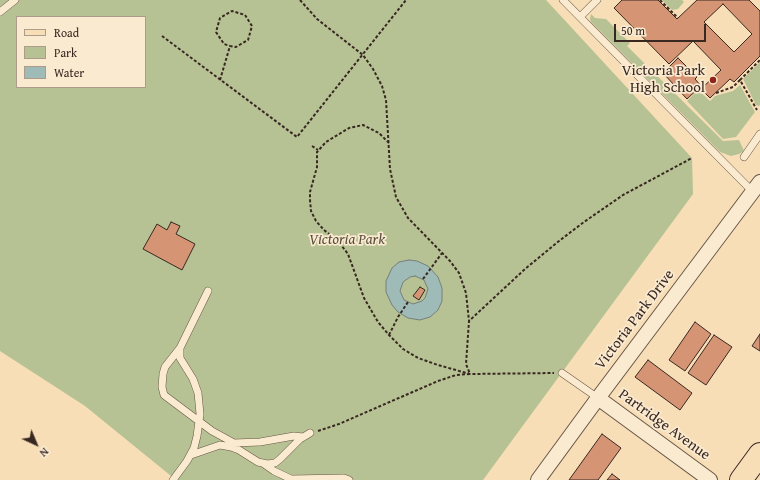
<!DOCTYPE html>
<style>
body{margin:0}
#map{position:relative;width:760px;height:480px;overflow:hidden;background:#f7deb7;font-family:"Gentium Book Plus",serif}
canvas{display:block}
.legend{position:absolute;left:16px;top:16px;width:130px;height:72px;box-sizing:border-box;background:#faead0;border:1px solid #ad9c8a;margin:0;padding:5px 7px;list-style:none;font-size:12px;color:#392822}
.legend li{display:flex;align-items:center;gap:8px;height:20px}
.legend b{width:20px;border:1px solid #ad9c8a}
.north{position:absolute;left:16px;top:424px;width:40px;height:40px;-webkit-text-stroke:3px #faead0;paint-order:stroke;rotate:136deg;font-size:11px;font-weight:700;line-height:16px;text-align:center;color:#392822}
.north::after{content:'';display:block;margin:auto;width:14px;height:18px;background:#392822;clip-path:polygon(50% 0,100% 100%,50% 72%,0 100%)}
.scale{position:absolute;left:614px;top:24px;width:92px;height:18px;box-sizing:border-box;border:2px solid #392822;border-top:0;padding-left:5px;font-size:12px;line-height:14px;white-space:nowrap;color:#392822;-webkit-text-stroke:3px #faead0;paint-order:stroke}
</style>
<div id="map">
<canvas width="760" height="480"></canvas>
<ul class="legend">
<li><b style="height:5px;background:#f7deb7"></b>Road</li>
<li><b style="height:11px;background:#b6c293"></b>Park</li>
<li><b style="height:11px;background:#9fbbb7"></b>Water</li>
</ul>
<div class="north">N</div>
<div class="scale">50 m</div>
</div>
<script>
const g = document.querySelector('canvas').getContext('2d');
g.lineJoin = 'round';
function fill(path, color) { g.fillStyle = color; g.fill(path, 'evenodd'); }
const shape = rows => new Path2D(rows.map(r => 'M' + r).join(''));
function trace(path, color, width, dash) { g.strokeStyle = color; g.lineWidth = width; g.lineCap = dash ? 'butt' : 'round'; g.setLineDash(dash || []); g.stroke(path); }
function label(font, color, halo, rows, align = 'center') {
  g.font = font + ' "Gentium Book Plus",serif'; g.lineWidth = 3.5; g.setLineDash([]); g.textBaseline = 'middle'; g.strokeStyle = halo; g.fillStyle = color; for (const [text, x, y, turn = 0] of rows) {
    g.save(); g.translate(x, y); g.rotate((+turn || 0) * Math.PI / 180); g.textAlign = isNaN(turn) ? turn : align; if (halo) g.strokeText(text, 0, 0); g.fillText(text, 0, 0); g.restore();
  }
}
const green = shape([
 [0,0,546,0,692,158,693,194,483,480,176,480,85,406,0,351],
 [17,17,145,17,145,87,17,87],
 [662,0,682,0,684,2,678,9,672,10],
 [591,14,595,18,606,19,630,43,627,46,723,141,739,140,744,151,739,154,731,156,720,152,591,22,590,19],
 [760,62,760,105,759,106,756,105,743,79],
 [740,85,755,112,736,137,723,139,687,101,698,90,710,101,715,96,733,91]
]);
const water = shape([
 [409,260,417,261,428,266,438,277,442,288,442,301,438,310,430,317,420,320,408,318,398,312,392,305,386,292,386,281,392,268,399,262,409,260],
 [415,276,424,280,428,289,425,298,422,301,413,304,404,300,400,291,403,282,410,277,415,276]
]);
const building = shape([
 [622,0,658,0,677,19,697,0,749,0,760,11,760,56,734,82,730,79,710,98,701,89,721,70,693,41,669,64,614,8,622,0],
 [723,4,752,34,734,52,704,22,723,4],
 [678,58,697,77,695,79,701,86,687,99,663,73,678,58],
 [171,222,180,226,176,234,195,244,182,270,143,249,157,224,167,230,171,222],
 [420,287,425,290,419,300,413,296,420,287],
 [695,322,711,334,685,371,669,360,695,322],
 [760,334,760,351,752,346,760,334],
 [714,335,732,347,706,385,688,373,714,335],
 [648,360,692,393,680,410,635,377,648,360],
 [602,434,621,448,598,480,569,480,602,434],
 [612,474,620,480,607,480,612,474]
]);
const path = shape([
 [300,0,317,19,363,55,373,69,382,86,386,100,390,169,396,197,408,218,450,261,459,273,466,293,469,321],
 [660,0,678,18],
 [162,36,297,137,406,0],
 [220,80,230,46,236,47,248,40,252,26,245,15,232,11,220,18,216,32,224,44,230,46],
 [740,80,760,60],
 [716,93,733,87,740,80,757,110],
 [389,143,379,133,363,125,349,128,326,142,317,152,317,167,310,192,310,200,311,211,316,221,324,230,338,241,348,254,364,298,378,322,389,335,403,349,418,358,438,365,470,374,554,373],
 [312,146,318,150],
 [423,279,442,253],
 [389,335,398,317,408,302],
 [318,431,339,424,438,381,456,375,470,374,466,364,469,321,525,269,559,241,584,222,623,195,692,158]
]);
const service = shape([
 [563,0,753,192],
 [0,12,15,0],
 [580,17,597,0],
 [744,157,760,134],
 [180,348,165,367,163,374,162,387,164,395,212,431,234,443,260,442,294,436,303,437],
 [562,373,598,398],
 [191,455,220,445,231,447,239,450,258,462,267,464,275,463,280,459,300,439,310,433],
 [264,464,274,471,291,479,344,478,349,480],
 [173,480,187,461,194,448,197,436,200,414,198,393,193,379,180,358,180,348,208,291]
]);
const minor = shape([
 [598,398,710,480],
 [538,480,598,398,760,182]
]);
const primary = shape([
 [741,480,760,454]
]);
const markers = [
 [713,80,4,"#8f2418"]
];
const poiNames = [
 ["Victoria Park",705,71],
 ["High School",705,88]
];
const parkNames = [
 ["Victoria Park",347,240]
];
const streetNames = [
 ["Victoria Park Drive",635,320,-53],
 ["Partridge Avenue",664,425,36]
];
fill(green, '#b6c293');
fill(water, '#9fbbb7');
trace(water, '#76807b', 1);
fill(building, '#d59574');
trace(building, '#392822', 1);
trace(service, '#685647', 8);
trace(minor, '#685647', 16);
trace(primary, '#392822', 24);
trace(path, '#392822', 2, [3, 2]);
trace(service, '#faead0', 7);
trace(minor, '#faead0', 14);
trace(primary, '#f7deb7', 22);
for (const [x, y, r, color] of markers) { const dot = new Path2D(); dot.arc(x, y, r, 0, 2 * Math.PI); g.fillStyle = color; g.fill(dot); trace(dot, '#faead0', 1.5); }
label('15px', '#392822', '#faead0', poiNames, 'right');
label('italic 15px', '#584e3e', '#faead0', parkNames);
label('15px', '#392822', '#faead0', streetNames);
</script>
